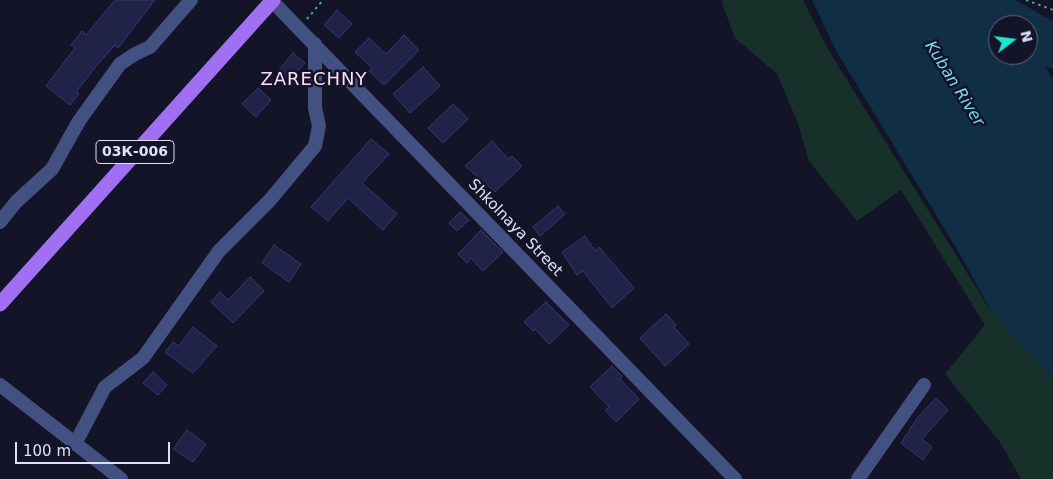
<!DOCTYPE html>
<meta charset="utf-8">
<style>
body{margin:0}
#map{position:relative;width:1053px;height:479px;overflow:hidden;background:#131428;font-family:"DejaVu Sans",sans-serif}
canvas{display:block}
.north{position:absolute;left:988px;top:15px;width:50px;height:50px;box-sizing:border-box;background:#131428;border:1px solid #64667d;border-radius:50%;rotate:75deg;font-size:14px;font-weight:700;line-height:20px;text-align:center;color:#dde1fc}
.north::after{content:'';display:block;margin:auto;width:18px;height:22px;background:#1de8cc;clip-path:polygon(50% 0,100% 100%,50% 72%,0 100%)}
.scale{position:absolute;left:15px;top:442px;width:155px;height:22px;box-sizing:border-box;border:2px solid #dde1fc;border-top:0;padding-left:6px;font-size:15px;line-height:18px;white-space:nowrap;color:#dde1fc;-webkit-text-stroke:4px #131428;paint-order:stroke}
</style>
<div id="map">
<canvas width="1053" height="479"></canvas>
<div class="north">N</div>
<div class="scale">100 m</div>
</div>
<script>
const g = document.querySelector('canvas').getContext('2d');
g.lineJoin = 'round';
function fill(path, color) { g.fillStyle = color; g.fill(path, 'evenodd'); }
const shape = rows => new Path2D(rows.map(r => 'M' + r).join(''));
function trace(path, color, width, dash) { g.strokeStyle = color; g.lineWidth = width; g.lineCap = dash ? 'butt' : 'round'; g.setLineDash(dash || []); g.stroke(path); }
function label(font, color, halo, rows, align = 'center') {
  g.font = font + ' "DejaVu Sans",sans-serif'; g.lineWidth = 5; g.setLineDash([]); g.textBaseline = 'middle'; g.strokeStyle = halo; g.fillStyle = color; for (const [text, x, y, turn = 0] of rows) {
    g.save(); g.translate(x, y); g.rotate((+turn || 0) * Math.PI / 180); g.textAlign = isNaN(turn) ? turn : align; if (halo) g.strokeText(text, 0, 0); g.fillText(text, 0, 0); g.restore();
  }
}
const green = shape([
 [723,0,803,0,829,51,992,313,1053,378,1053,479,1021,479,1000,442,945,374,985,325,901,190,857,221,809,161,797,121,777,74,735,38,722,3]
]);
const water = shape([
 [812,0,1015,0,1053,21,1053,69,1046,67,1053,79,1053,378,992,313,960,254,838,54],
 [998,25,1028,25,1028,55,998,55]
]);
const building = shape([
 [115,0,155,0,118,48,115,45,97,65,76,92,79,94,70,105,46,86,75,48,71,45,82,31,86,35,115,0],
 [337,10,352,24,339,38,324,25,337,10],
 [404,35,419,50,384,85,369,71,372,68,355,52,369,38,386,54,404,35],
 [293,53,305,63,288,82,277,72,293,53],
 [423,67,440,86,410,113,393,94,423,67],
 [258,88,271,100,256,117,242,104,258,88],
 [453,104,468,119,443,143,428,128,453,104],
 [371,139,389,154,362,183,397,214,383,230,348,198,328,221,311,207,371,139],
 [492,141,508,159,512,156,522,166,495,192,465,166,492,141],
 [558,206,565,214,540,236,533,227,558,206],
 [460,212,469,220,457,231,449,223,460,212],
 [481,230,503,252,483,271,471,258,467,263,458,254,481,230],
 [585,236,595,251,599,247,634,288,612,308,583,271,577,275,562,252,585,236],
 [274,245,301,264,289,282,262,263,274,245],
 [250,277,264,291,233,323,211,302,220,292,228,300,250,277],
 [546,302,569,325,549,344,535,329,533,331,524,322,546,302],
 [666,314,676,325,674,327,689,344,665,366,640,338,666,314],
 [193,327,217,346,193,373,165,352,173,342,179,346,193,327],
 [612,366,622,376,620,379,639,399,616,422,605,410,609,407,590,387,612,366],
 [153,372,167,385,158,395,143,383,153,372],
 [936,398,948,410,922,439,932,447,923,460,901,443,918,417,936,398],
 [187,430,206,444,193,462,173,449,187,430]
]);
const path = shape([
 [1026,0,1053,10],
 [307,19,323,0]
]);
const minor = shape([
 [271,0,735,479],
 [0,222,16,202,52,169,79,121,120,64,135,54,150,47,191,0],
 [0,385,121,479],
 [75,444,105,387,143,358,219,251,270,200,315,146,319,126,315,108,315,44],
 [858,479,924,385]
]);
const major = shape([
 [0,304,273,0]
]);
const shields = [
 [135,152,78]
];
const shieldNames = [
 ["03К-006",135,152]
];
const streetNames = [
 ["Shkolnaya Street",515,228,46]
];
const waterNames = [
 ["Kuban River",954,84,58]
];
const quarterNames = [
 ["ZARECHNY",314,80]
];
fill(green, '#17312a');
fill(water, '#102f44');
fill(building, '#212247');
trace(building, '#353871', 1);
trace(path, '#3db08d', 2, [2.5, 4]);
trace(minor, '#435082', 14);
trace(major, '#a16ff1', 15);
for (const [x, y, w] of shields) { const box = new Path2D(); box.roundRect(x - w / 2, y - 11.5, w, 23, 4); g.fillStyle = '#131428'; g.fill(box); trace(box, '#dde1fc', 1); }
label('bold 14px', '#dde1fc', null, shieldNames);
label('15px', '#dde1fc', '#131428', streetNames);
label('italic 16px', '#76d6f1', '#131428', waterNames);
g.letterSpacing = '1px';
label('18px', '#fcdff8', '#131428', quarterNames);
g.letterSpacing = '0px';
</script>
